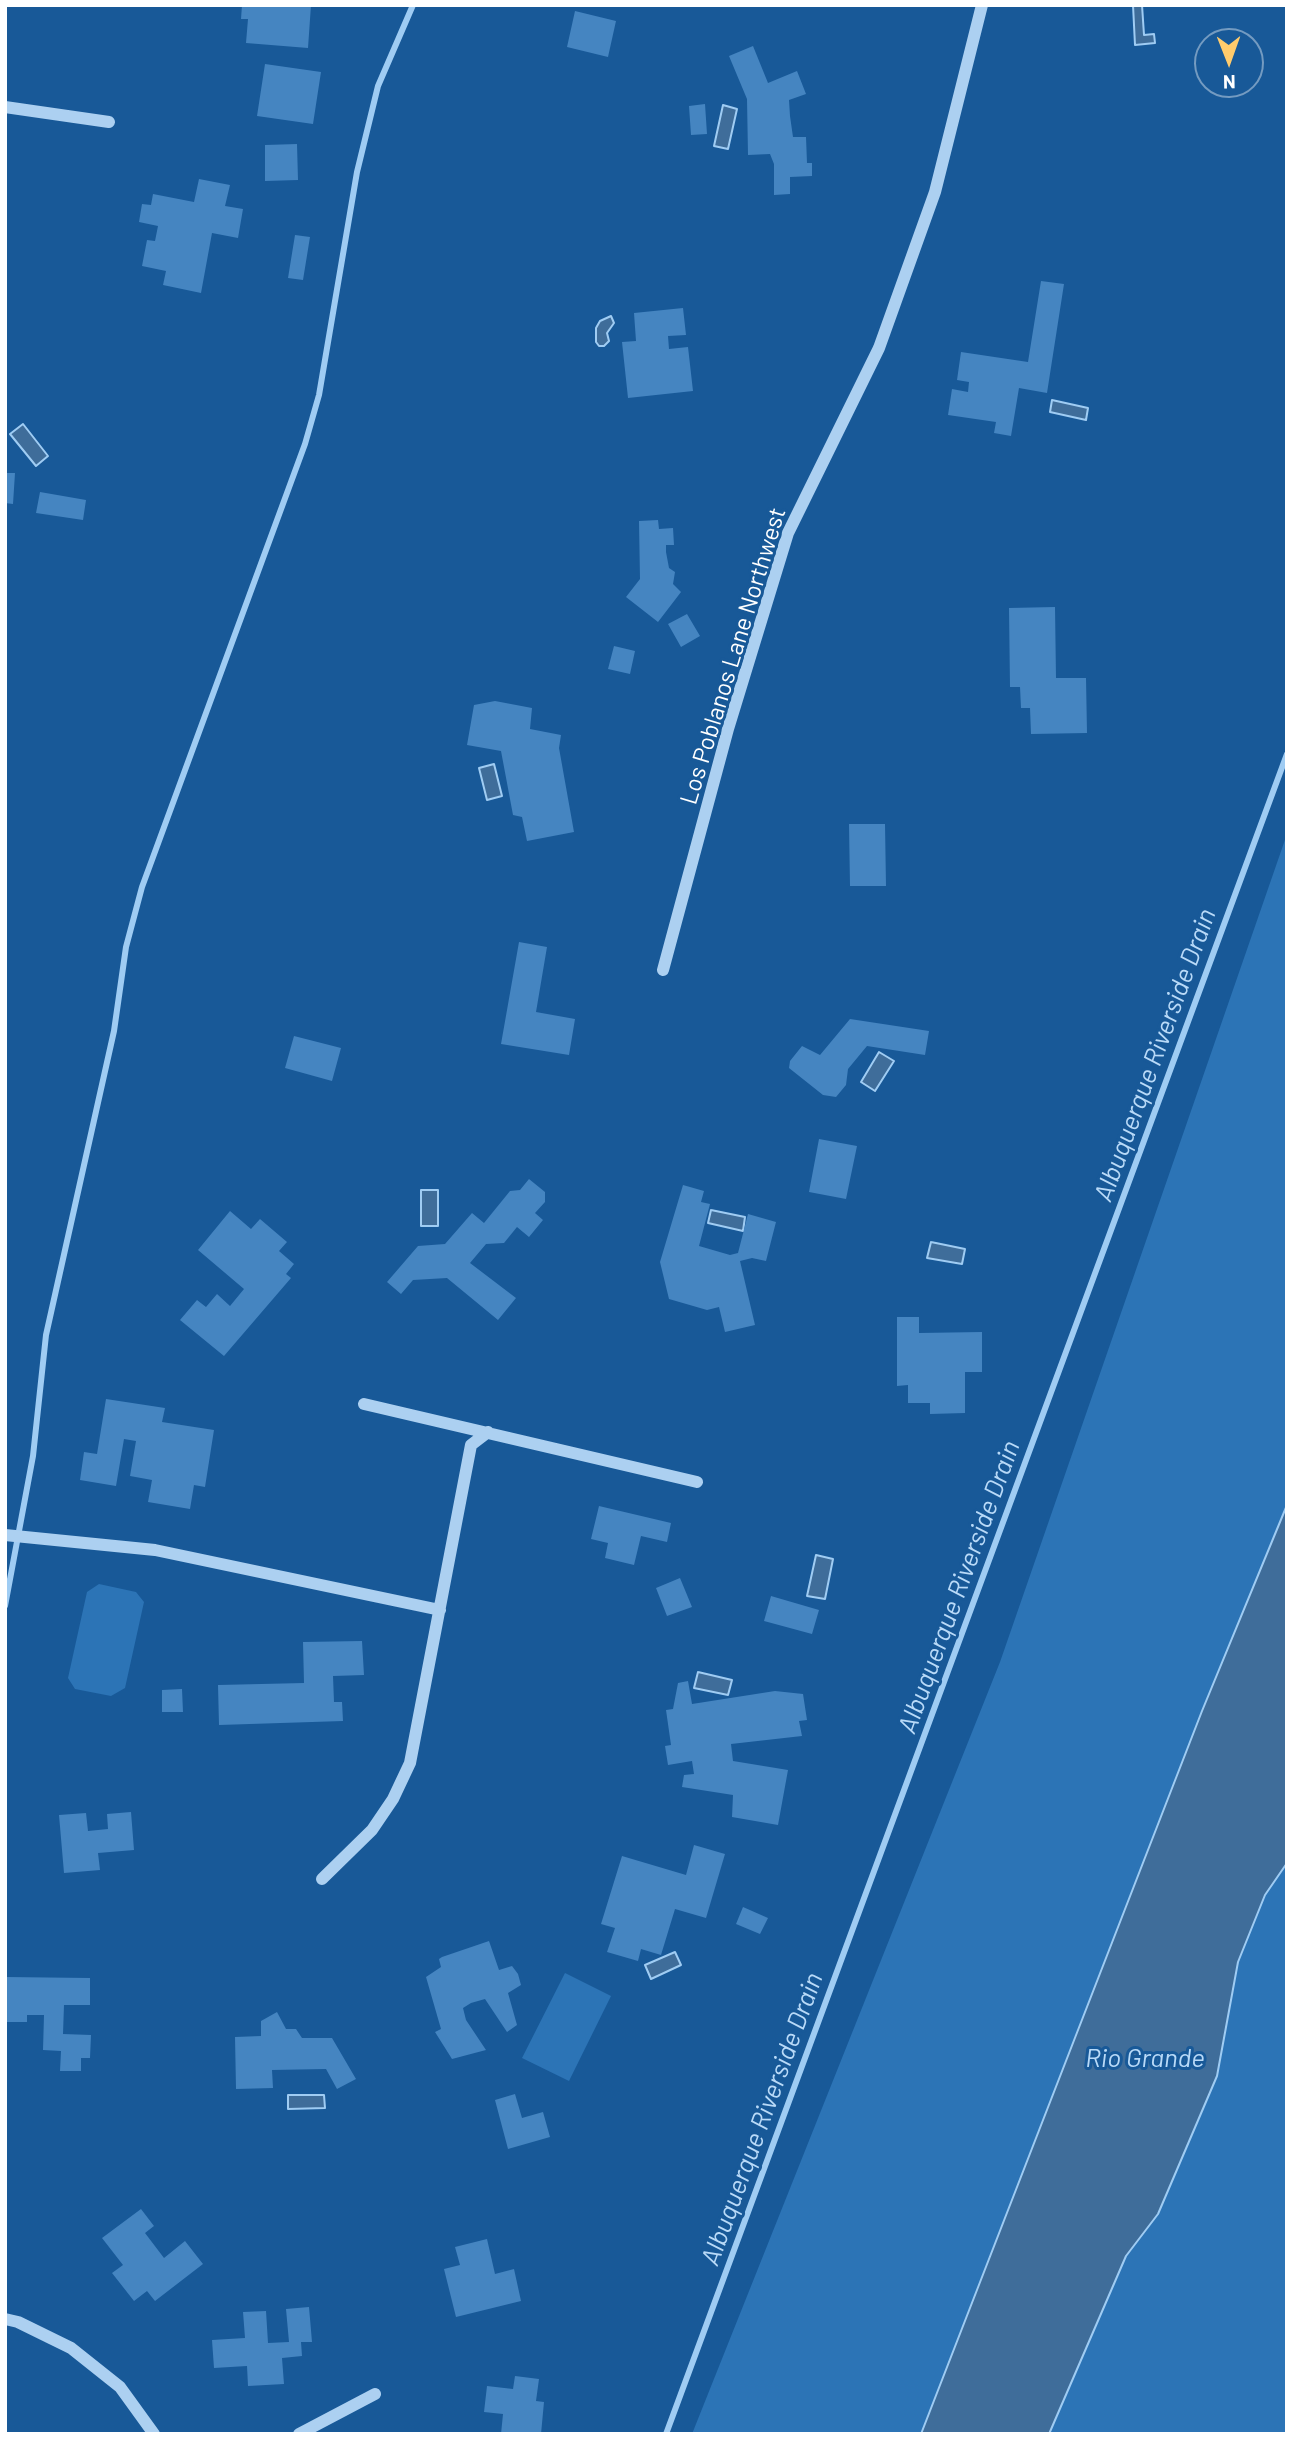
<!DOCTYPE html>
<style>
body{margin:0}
#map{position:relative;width:1292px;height:2439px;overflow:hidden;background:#185998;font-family:Barlow,sans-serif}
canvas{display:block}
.frame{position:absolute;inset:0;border:7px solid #fff;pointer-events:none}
.north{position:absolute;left:1194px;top:28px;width:70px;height:70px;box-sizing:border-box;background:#185998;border:2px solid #749bc1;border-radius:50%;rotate:179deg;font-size:19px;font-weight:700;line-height:28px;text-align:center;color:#fff}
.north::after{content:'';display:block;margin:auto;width:24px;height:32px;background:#ffcb6c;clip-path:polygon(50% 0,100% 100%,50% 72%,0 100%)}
</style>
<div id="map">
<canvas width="1292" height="2439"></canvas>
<div class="frame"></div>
<div class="north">N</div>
</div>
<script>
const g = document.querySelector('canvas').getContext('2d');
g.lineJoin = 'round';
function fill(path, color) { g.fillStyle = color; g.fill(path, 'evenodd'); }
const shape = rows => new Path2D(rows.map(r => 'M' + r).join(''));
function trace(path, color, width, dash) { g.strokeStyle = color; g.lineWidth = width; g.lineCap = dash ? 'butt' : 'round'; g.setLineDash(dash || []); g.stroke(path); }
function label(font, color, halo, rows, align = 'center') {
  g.font = font + ' Barlow,sans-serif'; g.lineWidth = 6; g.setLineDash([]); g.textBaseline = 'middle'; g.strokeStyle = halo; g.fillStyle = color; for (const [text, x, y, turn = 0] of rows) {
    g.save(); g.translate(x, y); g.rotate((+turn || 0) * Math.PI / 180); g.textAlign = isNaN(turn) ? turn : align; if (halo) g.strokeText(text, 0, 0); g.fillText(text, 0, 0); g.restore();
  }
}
const green = shape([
 [1287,834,1287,1505,1202,1711,921,2434,692,2434,1000,1662],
 [99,1584,136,1592,144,1602,125,1688,111,1696,75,1689,68,1678,87,1592],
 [1287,1863,1287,2434,1049,2434,1126,2256,1158,2214,1217,2076,1238,1962,1265,1895],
 [565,1973,611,1996,569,2081,522,2058]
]);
const water = shape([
 [1133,5,1142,5,1144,35,1154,34,1155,43,1135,45,1133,5],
 [723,105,737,109,728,149,714,146,723,105],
 [611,316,614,323,607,333,609,341,604,346,599,346,596,342,596,328,600,321,611,316],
 [1052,400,1088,408,1086,420,1050,412,1052,400],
 [23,424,48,456,36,466,10,434,23,424],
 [494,764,502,796,487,800,479,768,494,764],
 [879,1052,894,1061,875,1091,861,1082,879,1052],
 [421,1190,438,1190,438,1226,421,1226,421,1190],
 [711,1210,745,1217,743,1231,708,1223,711,1210],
 [931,1242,965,1249,962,1264,927,1258,931,1242],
 [1287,1505,1287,1863,1265,1895,1238,1962,1217,2076,1158,2214,1126,2256,1049,2434,921,2434,1202,1711,1287,1505],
 [816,1555,833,1559,825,1599,807,1596,816,1555],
 [698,1672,732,1680,728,1695,694,1688,698,1672],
 [675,1952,681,1965,651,1979,645,1965,675,1952],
 [288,2095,324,2095,325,2108,288,2109,288,2095]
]);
const stream = shape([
 [5,1606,33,1456,46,1335,114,1031,126,947,142,887,305,444,319,395,357,172,378,86,413,5],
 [666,2434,1287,754]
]);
const building = shape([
 [242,5,311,5,308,48,246,43,248,19,241,19],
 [575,11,616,21,608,57,567,47],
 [753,46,768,83,797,71,806,94,789,100,790,116,793,137,806,137,807,163,812,163,812,176,790,177,790,194,774,195,774,164,770,154,748,155,747,99,729,56],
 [265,64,321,72,313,124,257,116],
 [705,104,707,134,691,135,689,106],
 [297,144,298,180,265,181,265,145],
 [199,179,230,185,225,206,243,209,238,238,212,233,201,293,163,285,166,271,142,266,147,240,155,241,158,226,139,222,142,204,151,205,153,194,194,202],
 [295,235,310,237,303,280,288,278],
 [1041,281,1064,284,1047,393,1019,388,1011,436,994,433,996,422,948,415,952,389,968,392,969,382,957,380,961,352,1028,362],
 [683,308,686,335,668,336,669,349,688,347,693,391,628,398,622,342,636,341,634,313],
 [5,473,15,473,13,504,5,503],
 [40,492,86,500,83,520,36,513],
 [658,520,659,529,673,528,674,545,666,545,666,552,669,568,675,572,673,584,681,592,658,622,626,597,640,579,639,521],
 [1055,607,1056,678,1086,678,1087,733,1031,734,1030,708,1021,708,1020,687,1010,687,1009,608],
 [687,614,700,636,681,647,668,624],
 [614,646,635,651,630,674,608,669],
 [495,701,532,708,530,729,561,735,559,748,574,832,527,841,522,817,513,815,501,751,467,745,474,705],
 [849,824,885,824,886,886,850,886],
 [519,942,547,947,536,1012,575,1019,569,1055,501,1044],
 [850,1019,929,1031,925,1055,867,1046,848,1069,846,1085,836,1097,823,1095,789,1068,790,1061,802,1046,820,1055],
 [294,1036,341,1048,332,1081,285,1068],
 [819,1139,857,1146,846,1199,809,1192],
 [529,1179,545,1192,545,1202,535,1213,543,1220,529,1237,517,1227,504,1243,486,1244,470,1263,516,1298,498,1320,447,1278,413,1280,401,1294,387,1282,418,1246,445,1244,472,1213,484,1223,510,1191,520,1190],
 [683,1185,704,1191,701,1202,710,1204,699,1246,730,1255,738,1253,748,1214,776,1222,766,1261,752,1258,740,1261,755,1325,725,1332,719,1307,707,1310,669,1299,660,1262],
 [230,1211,251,1229,260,1219,287,1242,279,1251,294,1264,286,1274,291,1278,224,1356,180,1320,197,1300,206,1307,217,1294,230,1306,244,1289,198,1250],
 [897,1317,919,1317,919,1333,982,1332,982,1372,965,1372,965,1413,930,1414,930,1403,908,1403,908,1385,897,1386],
 [106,1399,165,1408,162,1422,214,1430,205,1487,194,1485,190,1509,148,1502,152,1480,130,1476,136,1441,124,1439,116,1486,80,1480,84,1452,97,1454],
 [599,1506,671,1523,667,1542,641,1536,634,1565,605,1558,608,1543,591,1539],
 [680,1578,692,1607,667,1616,656,1588],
 [771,1596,819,1610,812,1634,764,1621],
 [362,1641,364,1675,333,1676,334,1702,342,1702,343,1721,219,1725,218,1685,304,1683,303,1642],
 [688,1681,692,1704,775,1691,803,1694,807,1720,799,1721,802,1736,731,1744,733,1761,788,1770,778,1825,732,1817,733,1795,682,1787,684,1775,694,1774,692,1761,668,1765,665,1746,671,1745,666,1710,673,1709,678,1683],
 [182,1689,183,1712,162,1712,162,1690],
 [131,1812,134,1850,98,1853,100,1870,64,1873,59,1815,86,1813,88,1831,108,1829,107,1814],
 [694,1845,725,1854,706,1918,675,1909,661,1955,641,1949,638,1961,607,1952,615,1928,601,1924,622,1856,686,1875],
 [743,1907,768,1918,760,1934,736,1924],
 [489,1941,499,1970,512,1966,518,1974,521,1985,508,1993,517,2025,507,2032,485,1999,471,2003,463,2008,466,2020,486,2050,452,2059,435,2032,441,2029,426,1977,441,1967,439,1959,442,1957],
 [5,1977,90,1978,90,2005,64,2005,63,2034,91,2035,90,2058,81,2058,81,2071,60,2071,61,2051,43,2050,44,2015,27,2015,27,2022,5,2022],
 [277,2012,286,2029,296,2029,302,2038,332,2038,356,2079,337,2089,326,2069,272,2070,273,2088,236,2089,235,2037,261,2036,261,2021],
 [515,2094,522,2118,543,2112,550,2137,508,2149,495,2100],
 [141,2209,154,2226,145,2233,164,2258,185,2241,203,2264,155,2301,147,2291,134,2301,112,2273,123,2265,102,2238],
 [487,2239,495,2274,514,2269,521,2301,456,2317,444,2269,460,2265,455,2247],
 [309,2307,312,2342,301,2342,302,2356,282,2358,284,2384,248,2386,247,2366,214,2368,212,2340,245,2338,243,2312,266,2311,268,2343,289,2342,286,2309],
 [515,2376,539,2379,536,2401,544,2402,541,2434,501,2434,503,2414,484,2412,487,2386,513,2389]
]);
const minor = shape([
 [5,107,109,122],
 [663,970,728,729,788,533,879,348,935,192,982,5],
 [364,1404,697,1482],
 [5,1535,155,1550,440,1610],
 [322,1879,372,1830,393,1799,410,1763,471,1445,488,1432],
 [5,2319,18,2322,71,2348,120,2387,154,2434],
 [299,2434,375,2394]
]);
const streetNames = [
 ["Los Poblanos Lane Northwest",733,656,-73]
];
const waterNames = [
 ["Albuquerque Riverside Drain",1155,1055,-70],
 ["Albuquerque Riverside Drain",959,1587,-70],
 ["Rio Grande",1145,2058],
 ["Albuquerque Riverside Drain",762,2119,-70]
];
fill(green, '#2c74b6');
fill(water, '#3f6d9a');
trace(water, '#9fccf3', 2);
trace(stream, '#9fccf3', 6);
fill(building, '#4585c1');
trace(minor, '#acd0f1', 12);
label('24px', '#fff', '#185998', streetNames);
label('italic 26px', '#b9daf8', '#185998', waterNames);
</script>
